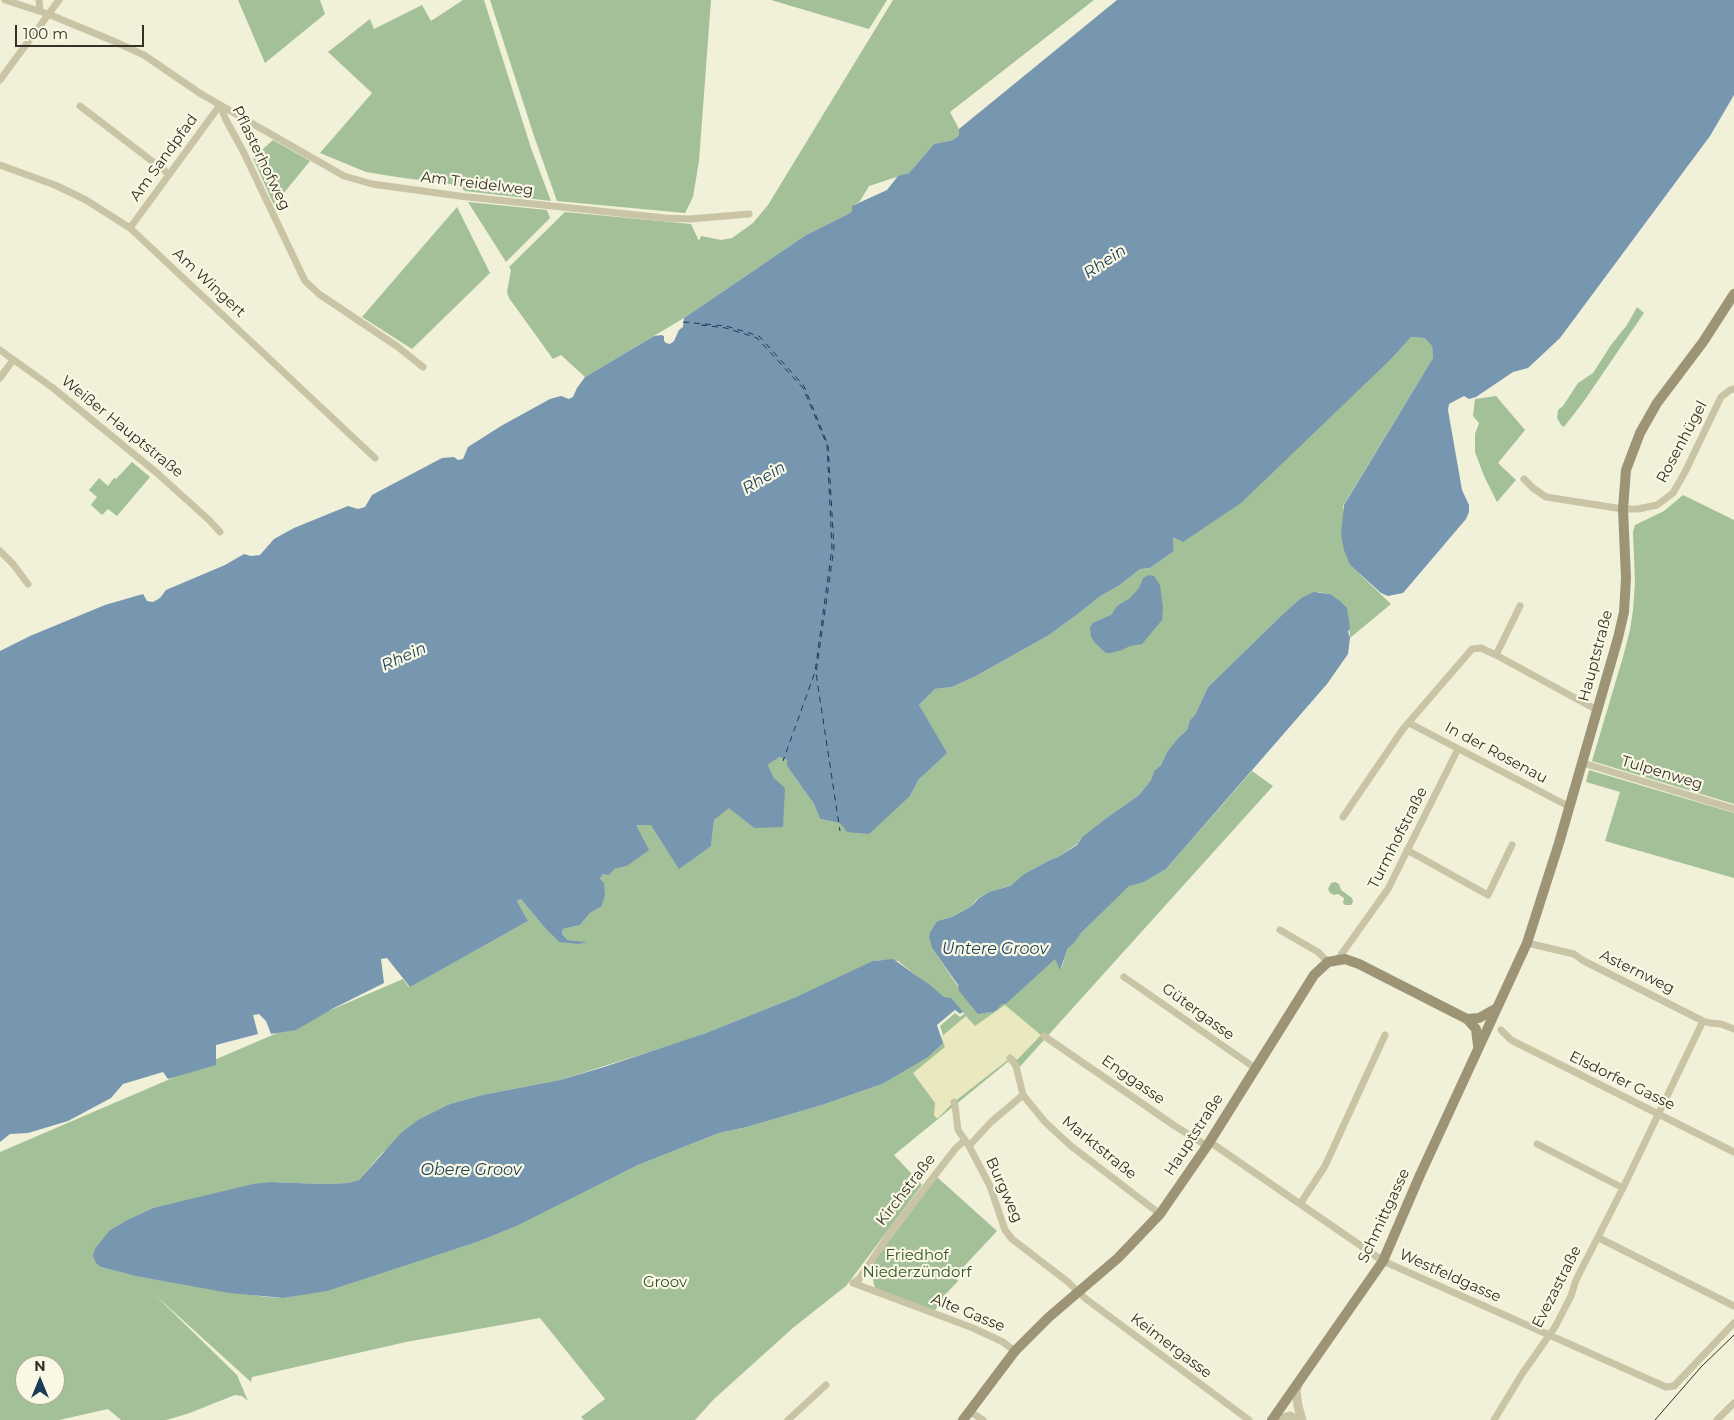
<!DOCTYPE html>
<meta charset="utf-8">
<style>
body{margin:0}
#map{position:relative;width:1734px;height:1420px;overflow:hidden;background:#f1f0d8;font-family:Montserrat,sans-serif}
canvas{display:block}
.north{position:absolute;left:15px;top:1355px;width:50px;height:50px;box-sizing:border-box;background:#f9f8e5;border:1px solid #aba899;border-radius:50%;rotate:0deg;font-size:14px;font-weight:700;line-height:20px;text-align:center;color:#353126}
.north::after{content:'';display:block;margin:auto;width:18px;height:22px;background:#1b3b56;clip-path:polygon(50% 0,100% 100%,50% 72%,0 100%)}
.scale{position:absolute;left:15px;top:25px;width:129px;height:22px;box-sizing:border-box;border:2px solid #353126;border-top:0;padding-left:6px;font-size:15px;line-height:18px;white-space:nowrap;color:#353126;-webkit-text-stroke:4px #f9f8e5;paint-order:stroke}
</style>
<div id="map">
<canvas width="1734" height="1420"></canvas>
<div class="north">N</div>
<div class="scale">100 m</div>
</div>
<script>
const g = document.querySelector('canvas').getContext('2d');
g.lineJoin = 'round';
function fill(path, color) { g.fillStyle = color; g.fill(path, 'evenodd'); }
const shape = rows => new Path2D(rows.map(r => 'M' + r).join(''));
function trace(path, color, width, dash) { g.strokeStyle = color; g.lineWidth = width; g.lineCap = dash ? 'butt' : 'round'; g.setLineDash(dash || []); g.stroke(path); }
function label(font, color, halo, rows, align = 'center') {
  g.font = font + ' Montserrat,sans-serif'; g.lineWidth = 4.5; g.setLineDash([]); g.textBaseline = 'middle'; g.strokeStyle = halo; g.fillStyle = color; for (const [text, x, y, turn = 0] of rows) {
    g.save(); g.translate(x, y); g.rotate((+turn || 0) * Math.PI / 180); g.textAlign = isNaN(turn) ? turn : align; if (halo) g.strokeText(text, 0, 0); g.fillText(text, 0, 0); g.restore();
  }
}
const green = shape([
 [238,0,320,0,325,14,265,63],
 [463,0,484,0,531,148,551,201,465,191,457,185,397,177,366,172,320,153,372,93,328,52,370,19,374,29,422,5,431,21],
 [490,0,711,0,699,161,693,197,685,213,557,201,534,136],
 [771,0,887,0,869,29],
 [893,0,1094,0,950,112,959,129,959,135,953,140,934,144,909,173,869,186,860,201,853,206,852,211,848,214,806,235,684,318,585,377,561,355,553,359,509,298,507,292,511,270,509,267,565,212,691,224,699,241,701,236,721,240,732,238,753,223,768,205],
 [273,140,310,161,274,205,253,158],
 [468,202,547,210,550,218,506,262],
 [457,207,490,273,412,349,362,317],
 [1637,307,1644,313,1584,401,1564,427,1561,425,1557,418,1558,410,1563,406,1578,383,1593,373,1611,345,1627,325],
 [1411,337,1424,338,1432,346,1433,358,1343,506,1350,565,1391,604,1350,638,1350,633,1330,594,1319,592,1301,598,1284,613,1208,687,1195,715,1190,720,1187,730,1178,738,1167,752,1161,765,1154,771,1151,780,1139,795,1105,819,1082,837,1077,844,1058,857,1052,859,1024,874,1010,886,989,892,976,900,972,906,952,917,937,921,930,932,932,948,959,988,979,1013,988,1013,998,1009,1002,1003,1006,1004,1055,958,1061,969,1068,948,1081,933,1129,885,1144,882,1166,869,1252,771,1273,786,1016,1071,1009,1061,894,1155,922,1185,846,1286,794,1327,714,1399,695,1420,584,1420,581,1417,605,1399,540,1318,406,1342,252,1377,251,1382,154,1294,237,1375,248,1401,242,1396,235,1395,187,1414,166,1420,121,1420,108,1409,59,1420,0,1420,0,1152,403,979,409,987,528,921,517,901,521,899,544,927,559,942,585,942,568,940,562,934,563,929,580,925,590,913,601,907,600,879,603,874,613,869,627,866,636,825,651,825,711,846,714,820,729,807,754,828,784,788,774,778,768,765,776,758,781,757,787,760,787,766,814,804,820,819,840,823,890,814,910,796,919,779,928,769,919,705,935,689,952,687,976,676,1049,635,1078,614,1099,597,1120,585,1140,569,1150,568,1174,551,1173,537,1394,356],
 [878,960,898,961,944,997,948,999,937,1025,882,1084,822,1105,747,1127,719,1133,638,1165,517,1226,477,1242,327,1290,283,1298,267,1297,230,1292,135,1276,101,1267,110,1230,127,1220,153,1208,270,1182,324,1184,348,1183,359,1180,382,1153,450,1104,482,1095,560,1080,677,1043,706,1033,796,997],
 [25,1365,55,1365,55,1395,25,1395],
 [1496,396,1525,430,1498,463,1516,480,1497,502,1484,476,1475,452,1475,434,1479,423,1473,416,1475,399],
 [132,462,150,477,117,516,108,509,102,515,91,505,97,497,89,490,99,478,108,486,114,478,116,479],
 [1683,495,1734,520,1734,804,1592,761,1623,657,1630,630,1633,610,1635,582,1633,532,1635,525,1664,511],
 [1589,770,1734,813,1734,878,1605,841,1620,792,1586,782],
 [1331,883,1335,882,1339,884,1341,890,1352,898,1353,902,1351,905,1345,905,1343,903,1344,898,1338,894,1334,895,1330,893,1328,889],
 [937,1177,997,1231,955,1276,958,1281,944,1296,946,1298,934,1311,875,1289,870,1266]
]);
const plaza = shape([
 [1005,1005,1041,1035,1017,1060,1013,1056,954,1102,937,1119,934,1115,935,1103,913,1073,945,1047,941,1037,966,1016,975,1026]
]);
const water = shape([
 [1117,0,1734,0,1734,95,1710,136,1560,338,1528,368,1513,372,1476,397,1469,399,1464,396,1449,404,1448,410,1462,490,1469,505,1469,512,1466,519,1403,593,1388,596,1381,593,1350,565,1344,550,1341,534,1344,505,1433,358,1432,346,1424,338,1411,337,1394,356,1241,503,1183,542,1173,537,1174,551,1150,568,1140,569,1120,585,1099,597,1078,614,1049,635,976,676,952,687,935,689,919,705,947,753,919,779,910,796,869,834,847,832,840,823,820,819,814,804,787,766,787,760,780,757,776,759,768,765,774,778,785,788,783,827,754,828,729,808,714,820,711,846,679,869,651,825,636,825,649,850,627,866,614,869,609,875,603,874,600,879,604,883,605,895,601,907,590,913,580,925,563,929,562,934,568,940,587,942,579,944,559,942,544,927,521,899,517,901,528,921,410,987,387,958,381,959,384,983,334,1008,296,1030,271,1034,266,1021,259,1014,253,1015,258,1034,216,1045,216,1065,168,1079,163,1072,123,1084,111,1098,68,1121,28,1133,10,1134,0,1142,0,651,30,636,105,605,143,594,147,601,153,602,160,598,166,590,225,565,244,554,251,556,260,555,274,539,294,528,348,506,358,509,365,507,372,495,442,458,454,457,458,460,463,459,468,447,501,426,550,399,561,396,569,399,573,397,577,388,585,377,654,336,661,335,664,336,664,341,666,343,670,344,674,341,679,330,683,327,684,318,806,235,848,214,852,211,852,206,887,190,898,176,909,173,934,144,953,140,959,135,959,129],
 [1149,575,1154,576,1160,585,1163,608,1162,620,1142,644,1130,646,1122,650,1111,653,1106,653,1094,642,1091,636,1090,627,1093,623,1111,615,1117,606,1130,598,1139,588,1143,578],
 [1314,592,1330,594,1340,601,1347,608,1350,628,1348,631,1350,638,1348,654,1327,684,1166,869,1144,882,1129,886,1081,933,1074,943,1068,948,1060,970,1055,959,1006,1004,1002,1004,998,1009,993,1012,978,1014,959,991,958,985,932,948,929,936,930,932,937,921,952,917,972,906,978,899,989,892,1010,886,1024,874,1052,859,1058,857,1077,845,1082,837,1105,819,1139,795,1151,780,1154,771,1161,765,1167,752,1178,738,1187,730,1190,720,1195,715,1208,687,1284,613,1301,598],
 [893,959,930,985,944,997,951,998,963,1012,960,1014,955,1010,937,1025,943,1043,928,1057,882,1084,822,1105,747,1127,719,1133,638,1165,517,1226,477,1242,327,1291,283,1298,230,1293,135,1276,101,1267,96,1263,93,1256,95,1249,110,1230,127,1220,153,1208,253,1184,270,1182,324,1184,348,1183,359,1180,401,1133,418,1120,450,1104,482,1095,560,1080,604,1067,706,1033,796,997,873,961]
]);
const pier = shape([
 [955,1010,960,1014,963,1012,964,1014,960,1017,955,1013,940,1026,943,1035,941,1037,937,1025]
]);
const ferry = shape([
 [683,322,726,326,759,336,804,386,828,445,834,548,816,673,840,831],
 [701,325,726,328,757,338,803,388,827,445,832,548,815,672,783,761]
]);
const minor = shape([
 [5,0,48,14,111,40,144,55,201,94,344,176,372,184,459,196,665,218,690,219,749,214],
 [39,0,40,11],
 [0,80,59,0],
 [220,105,226,120,243,151,305,281,319,294,398,347,423,367],
 [80,106,169,174],
 [0,165,55,185,86,200,130,228,375,458],
 [130,228,220,105],
 [0,350,53,388,157,473,209,520,220,532],
 [0,378,13,360],
 [1524,479,1533,488,1546,497,1623,509,1638,509,1657,505,1673,493,1685,472,1721,397,1730,390,1734,389],
 [0,551,13,564,28,584],
 [1496,655,1520,606],
 [1409,723,1570,807],
 [1583,763,1734,809],
 [1343,817,1403,729,1472,649,1481,648,1496,655,1597,710],
 [1407,850,1488,895,1512,845],
 [1280,930,1318,952,1328,962],
 [1527,943,1574,954,1582,960,1703,1021,1710,1023,1721,1024,1734,1029],
 [1338,959,1388,889,1458,749],
 [1124,977,1255,1068],
 [1501,1030,1511,1040,1531,1050,1734,1152],
 [1044,1036,1175,1126,1207,1146],
 [1010,1058,1016,1066,1023,1095,1045,1122,1071,1146,1160,1214],
 [954,1102,955,1105,958,1130,969,1146,990,1186,1005,1230,1012,1239,1068,1282,1086,1299,1249,1420],
 [1210,1142,1383,1261,1666,1387,1674,1386,1734,1323],
 [1537,1144,1623,1188],
 [969,1146,991,1122,1023,1095],
 [1300,1204,1325,1166,1385,1035],
 [1599,1238,1734,1306],
 [853,1283,859,1279,891,1232,935,1175,956,1148,965,1140],
 [853,1283,973,1328,1003,1342,1015,1351],
 [969,1411,983,1420],
 [788,1420,826,1385],
 [1494,1420,1522,1374,1555,1327,1571,1296,1576,1280,1623,1188,1703,1021],
 [1717,1420,1734,1403]
]);
const tertiary = shape([
 [1298,1384,1296,1391,1298,1406,1302,1420],
 [1275,1420,1290,1416,1299,1420]
]);
const secondary = shape([
 [1467,1019,1479,1018,1495,1009],
 [963,1420,1015,1351,1049,1317,1118,1258,1160,1214,1207,1146,1314,975,1328,962,1345,959,1359,964,1467,1019,1476,1029,1478,1046],
 [1272,1420,1383,1261,1420,1175,1527,943,1559,843,1618,638,1624,612,1626,578,1623,509,1626,470,1640,433,1657,403,1703,342,1734,294]
]);
const tram = shape([
 [1655,1420,1701,1367,1734,1335]
]);
const streetNames = [
 ["Am Sandpfad",164,158,-54],
 ["Pflasterhofweg",261,158,64],
 ["Am Treidelweg",477,184,7],
 ["Am Wingert",209,283,43],
 ["Weißer Hauptstraße",122,427,39],
 ["Rosenhügel",1682,442,-62],
 ["Hauptstraße",1596,656,-75],
 ["In der Rosenau",1496,753,28],
 ["Tulpenweg",1662,773,17],
 ["Turmhofstraße",1398,838,-63],
 ["Asternweg",1637,972,26],
 ["Gütergasse",1198,1012,36],
 ["Enggasse",1133,1080,35],
 ["Elsdorfer Gasse",1622,1081,26],
 ["Hauptstraße",1194,1135,-57],
 ["Marktstraße",1099,1148,39],
 ["Kirchstraße",906,1190,-52],
 ["Burgweg",1004,1190,66],
 ["Schmittgasse",1384,1216,-65],
 ["Westfeldgasse",1450,1276,24],
 ["Evezastraße",1557,1287,-63],
 ["Alte Gasse",968,1313,22],
 ["Keimergasse",1171,1346,37]
];
const parkNames = [
 ["Friedhof",917,1256],
 ["Niederzündorf",917,1273],
 ["Groov",665,1283]
];
const waterNames = [
 ["Rhein",1105,262,-34],
 ["Rhein",764,478,-31],
 ["Rhein",404,657,-24],
 ["Untere Groov",995,949],
 ["Obere Groov",471,1170]
];
fill(green, '#a3c099');
fill(plaza, '#eae8bf');
fill(water, '#7796af');
fill(pier, '#f1f0d8');
trace(ferry, '#1b3b56', 1, [6, 5]);
trace(minor, '#c9c4a5', 7);
trace(tertiary, '#c9c4a5', 9);
trace(secondary, '#9d9476', 10);
trace(tram, '#353126', 1);
label('15px', '#353126', '#f9f8e5', streetNames);
label('15px', '#33532a', '#f9f8e5', parkNames);
label('italic 16px', '#1b3b56', '#f9f8e5', waterNames);
</script>
